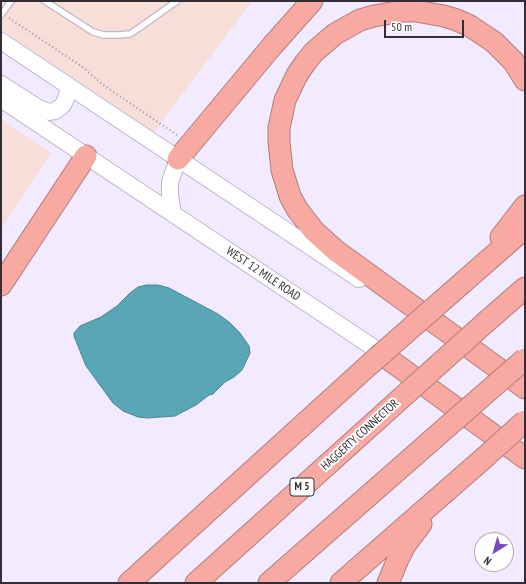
<!DOCTYPE html>
<style>
body{margin:0}
#map{position:relative;width:526px;height:584px;overflow:hidden;background:#f2eafe;font-family:"PT Sans Narrow",sans-serif}
canvas{display:block}
.frame{position:absolute;inset:0;border:2px solid #322e37;pointer-events:none}
.north{position:absolute;left:474px;top:532px;width:40px;height:40px;box-sizing:border-box;background:#fff;border:1px solid #adabaf;border-radius:50%;rotate:217deg;font-size:11px;font-weight:700;line-height:16px;text-align:center;color:#322e37}
.north::after{content:'';display:block;margin:auto;width:14px;height:18px;background:#7949c1;clip-path:polygon(50% 0,100% 100%,50% 72%,0 100%)}
.scale{position:absolute;left:384px;top:20px;width:80px;height:18px;box-sizing:border-box;border:2px solid #322e37;border-top:0;padding-left:5px;font-size:12px;line-height:14px;white-space:nowrap;color:#322e37;-webkit-text-stroke:3px #fff;paint-order:stroke}
</style>
<div id="map">
<canvas width="526" height="584"></canvas>
<div class="frame"></div>
<div class="north">N</div>
<div class="scale">50 m</div>
</div>
<script>
const g = document.querySelector('canvas').getContext('2d');
g.lineJoin = 'round';
function fill(path, color) { g.fillStyle = color; g.fill(path, 'evenodd'); }
const shape = rows => new Path2D(rows.map(r => 'M' + r).join(''));
function trace(path, color, width, dash) { g.strokeStyle = color; g.lineWidth = width; g.lineCap = dash ? 'butt' : 'round'; g.setLineDash(dash || []); g.stroke(path); }
function label(font, color, halo, rows, align = 'center') {
  g.font = font + ' "PT Sans Narrow",sans-serif'; g.lineWidth = 4; g.setLineDash([]); g.textBaseline = 'middle'; g.strokeStyle = halo; g.fillStyle = color; for (const [text, x, y, turn = 0] of rows) {
    g.save(); g.translate(x, y); g.rotate((+turn || 0) * Math.PI / 180); g.textAlign = isNaN(turn) ? turn : align; if (halo) g.strokeText(text, 0, 0); g.fillText(text, 0, 0); g.restore();
  }
}
const commercial = shape([
 [1,1,252,1,154,132,1,29],
 [1,120,51,153,1,229]
]);
const water = shape([
 [147,285,158,285,169,288,218,314,229,322,240,333,249,346,250,353,242,370,234,377,225,382,213,394,209,395,196,405,175,416,147,418,138,417,123,411,113,403,86,366,74,336,74,333,80,326,101,317,117,306,130,293,138,287,147,285]
]);
const path = shape([
 [9,18,84,68,102,84,177,135]
]);
const lane = shape([
 [45,1,93,32,104,35,118,35,130,34,139,28,177,1],
 [1,15,11,1]
]);
const secondary = shape([
 [1,41,359,279],
 [1,84,40,109,50,112,55,111,63,105,67,96,68,85],
 [1,99,389,358],
 [173,214,170,195,170,182,178,159]
]);
const highway = shape([
 [525,80,514,62,494,42,470,26,457,20,444,16,416,11,402,11,374,16,360,20,335,34,314,52,305,63,297,75,285,100,279,128,279,142,282,170,290,196,297,209,314,231,335,250,525,388],
 [178,159,272,46,312,1],
 [501,237,525,206],
 [1,285,86,156],
 [452,292,525,228],
 [486,322,525,288],
 [380,353,525,458],
 [129,583,370,364],
 [196,583,408,392],
 [269,583,448,426],
 [341,583,484,458],
 [388,583,398,559,405,545,421,524]
]);
const highwayBridge = shape([
 [370,364,452,292],
 [408,392,486,322],
 [448,426,525,359],
 [484,458,525,421]
]);
const shields = [
 [302,487,24]
];
const shieldNames = [
 ["M 5",302,487]
];
const streetNames = [
 ["WEST 12 MILE ROAD",263,274,34],
 ["HAGGERTY CONNECTOR",360,435,-42]
];
fill(commercial, '#f8ded9');
fill(water, '#59a7b6');
trace(water, '#4d8390', 1);
trace(lane, '#bfb5cd', 8);
trace(secondary, '#bfb5cd', 18);
trace(highway, '#b27e7d', 23);
trace(path, '#948e9c', 2, [1, 3]);
trace(lane, '#fff', 5.5);
trace(secondary, '#fff', 16);
trace(highway, '#f7a9a2', 21);
trace(highwayBridge, '#b27e7d', 23, []);
trace(highwayBridge, '#f7a9a2', 21);
for (const [x, y, w] of shields) { const box = new Path2D(); box.roundRect(x - w / 2, y - 9, w, 18, 3); g.fillStyle = '#fff'; g.fill(box); trace(box, '#322e37', 1); }
label('bold 11px', '#322e37', null, shieldNames);
label('12px', '#322e37', '#fff', streetNames);
</script>
